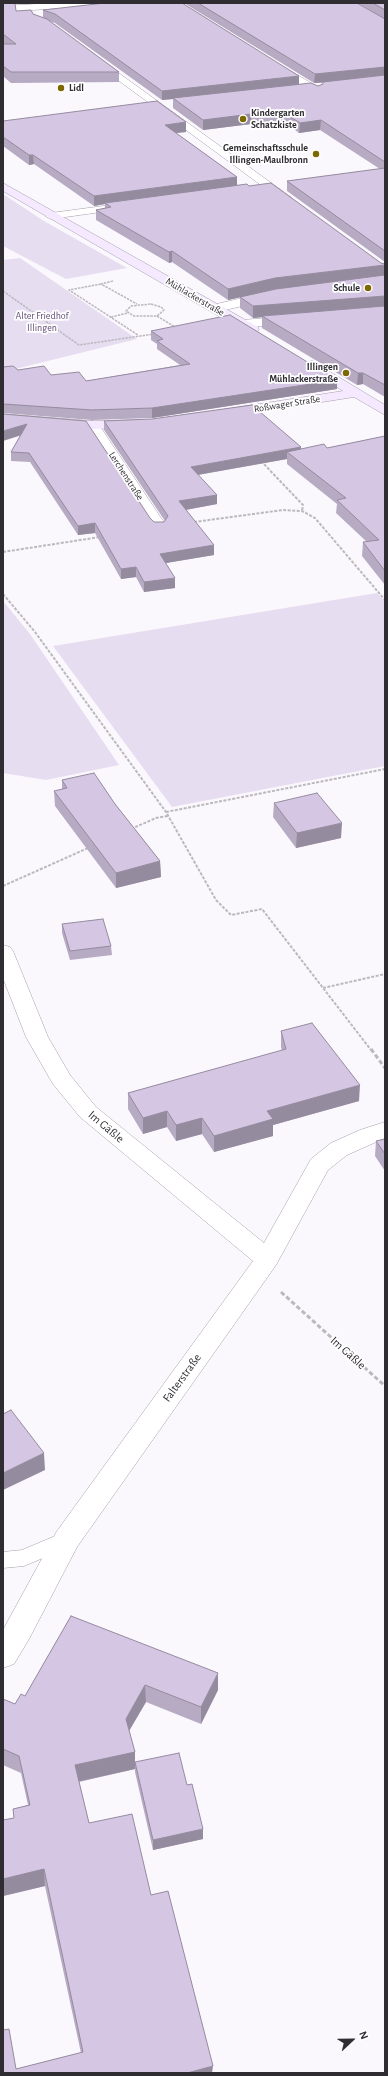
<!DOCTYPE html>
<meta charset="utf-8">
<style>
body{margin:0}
#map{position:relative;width:388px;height:2076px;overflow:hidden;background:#faf7fd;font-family:"Alegreya Sans",sans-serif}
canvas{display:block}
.frame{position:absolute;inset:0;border:4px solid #2f2c32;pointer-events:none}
.north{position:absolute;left:332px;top:2020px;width:40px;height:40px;-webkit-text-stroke:3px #fff;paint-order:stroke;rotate:68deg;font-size:11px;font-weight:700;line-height:16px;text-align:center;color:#2f2c32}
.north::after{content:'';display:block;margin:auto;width:14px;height:18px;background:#2f2c32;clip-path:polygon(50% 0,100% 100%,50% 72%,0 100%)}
</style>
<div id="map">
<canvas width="388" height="2076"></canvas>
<div class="frame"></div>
<div class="north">N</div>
</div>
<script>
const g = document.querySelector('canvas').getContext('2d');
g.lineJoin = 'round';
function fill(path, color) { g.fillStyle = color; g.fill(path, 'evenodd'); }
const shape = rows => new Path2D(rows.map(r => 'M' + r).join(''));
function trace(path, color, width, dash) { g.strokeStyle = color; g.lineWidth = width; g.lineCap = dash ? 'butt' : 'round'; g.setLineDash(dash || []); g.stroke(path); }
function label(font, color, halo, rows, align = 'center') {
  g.font = font + ' "Alegreya Sans",sans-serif'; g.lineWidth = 3.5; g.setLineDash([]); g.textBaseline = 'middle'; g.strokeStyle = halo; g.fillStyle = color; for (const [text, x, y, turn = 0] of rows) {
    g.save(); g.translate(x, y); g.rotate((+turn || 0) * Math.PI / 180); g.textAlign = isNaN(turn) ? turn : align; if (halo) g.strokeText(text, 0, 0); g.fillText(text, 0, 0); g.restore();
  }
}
const green = shape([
 [3,194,44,221,127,268,66,279,3,246],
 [20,258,137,339,3,372,3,260],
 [377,593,385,602,385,766,172,807,53,646],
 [3,601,30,634,119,765,46,780,3,773]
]);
const pathFar2 = shape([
 [113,281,101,284,137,304],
 [101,284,69,290,138,335],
 [3,291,79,345,154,334],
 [151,304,161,307,164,310,157,316,134,316,126,311,131,306,151,304],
 [157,316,175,327],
 [111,317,128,313]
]);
const pathFar1 = shape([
 [261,461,303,505,302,511],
 [194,522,283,510,302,511,315,518,385,600],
 [3,552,100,537],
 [3,594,35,632,166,812,216,900,231,915,262,909,371,1050],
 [166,812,385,769],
 [131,829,156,818,168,816],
 [3,886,88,848],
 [323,988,385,974]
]);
const path = shape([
 [371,1049,385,1068],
 [281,1292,385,1386]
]);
const lane = shape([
 [67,1531,74,1533,77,1539,74,1545,24,1566,3,1568,3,1552,22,1550,67,1531]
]);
const street = shape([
 [53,3,96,3,92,6,3,12,3,6,53,3],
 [95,56,292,198,294,200,292,202,284,202,92,61,90,59,95,56],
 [273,61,330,94,331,96,326,99,322,98,270,66,268,64,273,61],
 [126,203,132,206,130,208,51,219,45,216,51,213,126,203],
 [269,292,275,296,273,299,216,312,210,308,212,305,269,292],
 [291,316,296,317,297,320,296,323,242,328,236,324,242,320,291,316],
 [92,421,97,422,167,527,164,530,154,530,151,527,85,425,87,422,92,421],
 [3,945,10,947,13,951,48,1037,70,1075,96,1107,264,1243,311,1159,331,1143,360,1130,385,1122,385,1138,347,1155,328,1170,276,1265,77,1547,29,1639,14,1664,3,1668,3,1630,57,1531,253,1261,80,1117,53,1084,26,1037,3,978,3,945]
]);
const secondary = shape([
 [3,183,258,327,259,330,253,334,248,333,3,191,3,183],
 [312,361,385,405,385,415,354,397,227,417,222,416,220,413,222,410,227,409,343,391,307,368,305,365,307,362,312,361],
 [3,414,92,421,133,420,138,421,140,424,138,427,133,428,92,429,3,422,3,414]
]);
const wall = shape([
 [3,3,16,11,33,14,43,18,43,10,299,85,318,86,323,84,323,83,314,83,184,3,357,3,385,19,385,262,287,191,287,181,380,169,320,130,299,133,286,123,251,124,203,130,173,108,173,99,162,100,55,23,49,21,119,72,119,82,11,83,3,76,3,44,4,44,3,43],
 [358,3,385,3,385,19],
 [3,121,186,132,176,133,237,177,237,185,381,263,385,264,385,397,363,384,357,385,262,328,262,317,253,318,240,308,240,297,228,300,172,262,169,263,96,220,96,210,105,208,105,204,94,206,34,164,29,165,3,146],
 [151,331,337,380,337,389,152,418,92,420,3,413,3,367,18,370,86,381,180,365,157,349,157,344,151,340],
 [3,414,150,518,154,522,164,522,165,521,104,430,104,421,301,447,301,449,327,448,385,436,385,585,362,556,363,542,367,542,336,513,337,504,287,464,287,459,198,475,217,495,217,504,186,510,214,555,166,563,175,588,144,592,136,577,121,579,95,533,78,535,30,462,11,461,11,452,20,436],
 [62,780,115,804,160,861,161,877,116,888,55,806,54,791,62,789],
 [274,803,341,838,296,848,273,817],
 [62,924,111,946,112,955,70,960,62,933],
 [281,1031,359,1101,273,1125,273,1136,214,1152,202,1134,176,1141,167,1127,143,1134,128,1109,128,1093,282,1051,281,1047],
 [385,1139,385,1171,375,1156,376,1141],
 [71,1616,218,1690,201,1724,146,1702,129,1731,135,1752,135,1762,187,1785,203,1839,153,1850,135,1772,135,1769,79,1782,89,1823,151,1895,213,2066,16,2069,81,2053,45,1886,3,1896,3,1820,14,1818,13,1809,28,1805,21,1773,3,1765,3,1699,15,1704,25,1696]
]);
const shadedWall = shape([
 [385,67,385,76,314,83,315,74],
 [299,76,299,85,173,98,173,99,162,100,162,91],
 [251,114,251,124,203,130,203,120],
 [321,120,320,130,299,133,300,123],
 [186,122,186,132,165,134,165,125],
 [29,155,33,155,34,164,29,165],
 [237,177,237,187,105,203,105,204,94,206,94,196],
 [172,251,172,262,169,263,169,252],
 [385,265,385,276,275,290,228,300,228,289,275,278],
 [385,296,385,307,253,318,253,306],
 [358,373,363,373,363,384,357,385],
 [337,380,337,389,152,418,152,408],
 [27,424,28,433,3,441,3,431],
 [301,447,301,457,287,452,287,459,191,476,191,467],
 [217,495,217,504,179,511,179,501],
 [95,523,95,533,78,535,78,526],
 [214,545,214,555,160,564,160,554],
 [136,567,136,577,121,579,121,569],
 [175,578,175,588,144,592,144,582],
 [342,823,341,838,296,848,297,833],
 [160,861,161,877,116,888,116,873],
 [360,1085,359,1101,273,1125,273,1136,214,1152,214,1136,267,1111],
 [167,1111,167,1127,143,1134,143,1118],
 [202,1118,202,1134,176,1141,176,1125],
 [44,1453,45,1470,3,1490,3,1473],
 [218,1673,218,1690,201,1724,201,1707],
 [145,1685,146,1702,126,1736,126,1719],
 [135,1752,135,1769,76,1782,75,1765],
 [203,1829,203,1839,153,1850,153,1840],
 [44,1869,45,1886,3,1896,3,1879],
 [213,2066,212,2073,187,2073]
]);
const building = shape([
 [3,3,15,3,16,11,31,10,33,14,47,19,119,72,11,72,3,66,3,44,16,44,3,34,3,3],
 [105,3,182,3,299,76,162,91,55,14,43,10,105,3],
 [198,3,357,3,385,19,385,67,315,74,198,3],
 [373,3,385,3,385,10,373,3],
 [385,75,385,162,321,120,300,123,286,114,251,114,203,120,173,98,311,83,318,86,323,84,323,82,385,75],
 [157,101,186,122,165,125,237,177,94,196,33,155,29,155,3,137,3,121,157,101],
 [385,168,385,251,287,181,385,168],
 [271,183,381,263,385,264,385,265,275,278,228,289,172,251,169,252,96,210,111,207,105,203,247,184,249,186,271,183],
 [385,275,385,296,253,306,240,297,276,289,385,275],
 [385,306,385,385,363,373,358,373,262,316,385,306],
 [230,315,337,380,152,408,92,410,3,404,3,367,13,366,18,370,44,366,51,375,79,372,86,381,190,364,157,341,163,339,151,331,230,315],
 [252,405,301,447,191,467,217,495,179,501,214,545,160,554,175,578,144,582,136,567,121,569,95,523,78,526,29,453,11,452,27,424,3,431,3,414,86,421,150,518,154,522,164,522,168,516,104,421,152,419,252,405],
 [385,436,385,571,363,542,379,540,337,500,346,498,287,452,324,444,327,448,385,436],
 [94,773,115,804,160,861,116,873,54,791,67,788,62,780,94,773],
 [317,793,342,823,297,833,274,803,317,793],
 [103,919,111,946,70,951,62,924,103,919],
 [312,1023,360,1085,267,1111,273,1119,214,1136,202,1118,176,1125,167,1111,143,1118,128,1093,286,1049,281,1031,312,1023],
 [385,1139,385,1154,376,1141,385,1139],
 [11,1410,44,1453,3,1473,3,1414,11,1410],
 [71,1616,218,1673,201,1707,145,1685,126,1719,135,1752,75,1765,89,1823,132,1814,151,1895,168,1891,213,2066,187,2073,3,2073,3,2030,9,2029,16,2069,83,2052,44,1869,3,1879,3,1820,14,1818,13,1809,30,1805,19,1756,3,1749,3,1699,15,1704,21,1694,25,1696,71,1616],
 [179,1753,187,1785,192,1784,203,1829,153,1840,135,1762,179,1753]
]);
const markers = [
 [61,88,4,"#7b6900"],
 [243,119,4,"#7b6900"],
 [316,154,4,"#7b6900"],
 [368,288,4,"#7b6900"],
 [346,373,4,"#7b6900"]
];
const farPoinames = [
 ["Lidl",69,88,"left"],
 ["Kindergarten",251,113,"left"],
 ["Schatzkiste",251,125,"left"],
 ["Gemeinschaftsschule",308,148],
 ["Illingen-Maulbronn",308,160],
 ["Schule",360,288],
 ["Illingen",338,367],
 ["Mühlackerstraße",338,379]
];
const farStreetnames = [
 ["Mühlackerstraße",195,297,30],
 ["Roßwager Straße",287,404,-9],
 ["Lerchenstraße",126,476,57]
];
const farParknames = [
 ["Alter Friedhof",42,316],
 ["Illingen",42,328]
];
const streetNames = [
 ["Im Gäßle",106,1127,40],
 ["Im Gäßle",348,1353,42],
 ["Falterstraße",182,1378,-54]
];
fill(green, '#e7ddf1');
trace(lane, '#a59eab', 1);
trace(street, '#a59eab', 1);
trace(secondary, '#a59eab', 1);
trace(pathFar2, '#bbb8be', 1.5, [2.5, 1]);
trace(pathFar1, '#bbb8be', 2, [3, 1.5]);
trace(path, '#bbb8be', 3, [4.5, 2.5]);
fill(lane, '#fff');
fill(street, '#fff');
fill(secondary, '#f4e9fe');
fill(wall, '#b7aac3');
fill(shadedWall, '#958b9f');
fill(building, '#d5c6e3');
trace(building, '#958b9f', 1);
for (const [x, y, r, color] of markers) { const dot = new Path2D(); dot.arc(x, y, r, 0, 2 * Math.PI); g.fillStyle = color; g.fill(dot); trace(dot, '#fff', 1.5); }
label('bold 10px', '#2f2c32', '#fff', farPoinames, 'right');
label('10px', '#2f2c32', '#fff', farStreetnames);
label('10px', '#5f4973', '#fff', farParknames);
label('12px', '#2f2c32', '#fff', streetNames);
</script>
